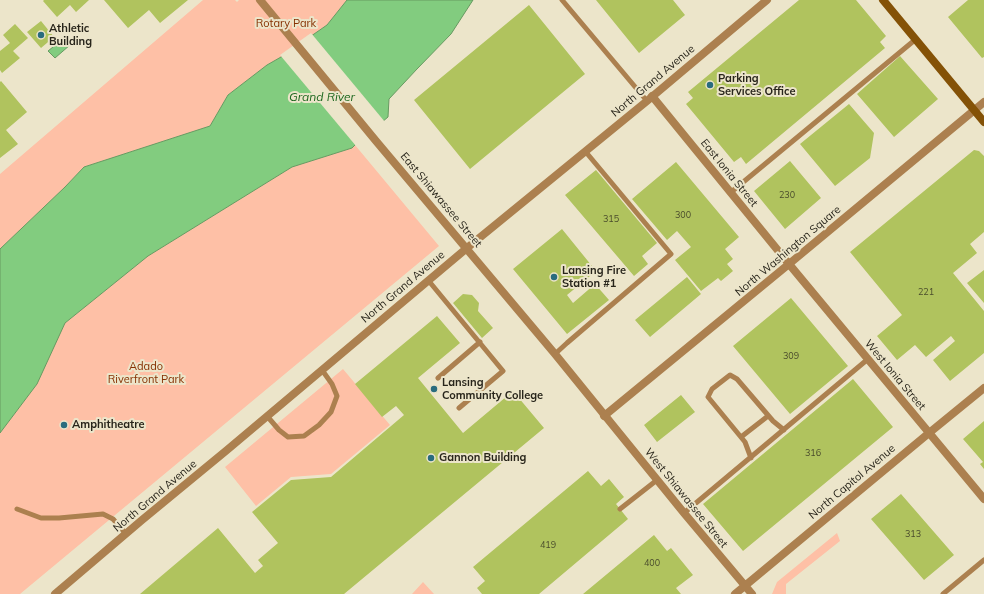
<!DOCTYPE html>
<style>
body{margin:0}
canvas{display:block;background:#ece5ca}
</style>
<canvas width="984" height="594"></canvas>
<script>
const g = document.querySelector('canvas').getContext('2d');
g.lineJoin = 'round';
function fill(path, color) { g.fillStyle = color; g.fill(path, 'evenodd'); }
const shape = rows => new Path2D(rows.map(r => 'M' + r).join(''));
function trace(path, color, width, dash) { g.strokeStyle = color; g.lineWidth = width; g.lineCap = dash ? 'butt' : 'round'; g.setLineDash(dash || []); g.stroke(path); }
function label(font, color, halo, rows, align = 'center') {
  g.font = font + ' Mulish,sans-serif'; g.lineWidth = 4; g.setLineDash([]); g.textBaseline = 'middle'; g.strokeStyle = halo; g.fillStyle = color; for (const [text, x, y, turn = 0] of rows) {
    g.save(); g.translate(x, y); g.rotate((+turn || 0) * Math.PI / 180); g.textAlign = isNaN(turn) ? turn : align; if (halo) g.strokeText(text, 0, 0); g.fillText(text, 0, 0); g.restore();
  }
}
const green = shape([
 [203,0,235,0,237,2,239,0,347,0,327,25,281,57,267,65,228,95,210,126,84,167,65,187,0,249,0,174],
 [355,145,439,246,20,594,0,594,0,433,37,384,0,321,65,323,148,256,292,167,352,148],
 [343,369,390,425,331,474,291,477,256,506,225,467],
 [837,533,840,541,786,584,786,594,772,594,777,582],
 [423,582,434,594,412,594]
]);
const water = shape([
 [347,0,473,0,451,34,417,69,389,99,388,117,355,145,352,148,292,167,148,256,65,323,37,384,0,433,0,249,65,187,84,167,210,126,228,95,267,65,281,57,327,25,347,0],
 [64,38,70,45,55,58,48,51,64,38]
]);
const pier = shape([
 [311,33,385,122,356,146,280,55]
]);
const building = shape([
 [44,0,89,0,76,12,70,5,57,17,43,1],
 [104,0,188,0,160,23,149,10,128,28],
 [596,0,673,0,685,15,639,53],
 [799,0,856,0,886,36,880,42,885,48,746,164,741,157,734,162,686,104,693,98,688,92],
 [968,0,984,0,984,57,982,58,948,17],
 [529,5,585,74,470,169,414,100],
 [41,21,54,37,41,48,27,32],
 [15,24,28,38,13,51,20,58,2,73,0,70,0,51,10,43,3,35],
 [900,56,938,99,894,137,857,94],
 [1,81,27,112,6,130,18,144,0,158,0,82],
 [849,104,874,133,870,158,835,186,800,144],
 [974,150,979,151,984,156,984,232,970,244,977,253,953,273,984,311,984,353,950,381,933,360,955,341,951,336,926,357,915,345,897,360,877,336,902,315,850,252],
 [790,161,821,198,785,229,754,191],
 [676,162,739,237,725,249,733,259,727,264,733,271,721,281,718,278,701,291,675,260,691,247,677,231,667,240,632,199],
 [596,170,657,243,642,256,648,264,634,276,565,195],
 [562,229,596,271,567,295,573,303,595,284,609,300,567,334,513,269],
 [984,270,984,303,967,283],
 [687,277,701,294,650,337,635,320],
 [463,294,472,295,479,303,478,311,493,328,482,338,453,303],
 [791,298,848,366,790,414,733,346],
 [437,316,460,343,418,378,463,433,513,391,544,428,344,594,140,594,218,528,255,573,263,566,258,560,278,543,252,512,291,480,331,477,404,415,396,406,382,417,355,384],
 [853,379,893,427,743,551,703,504],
 [681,395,695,412,657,442,644,425],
 [984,421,984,469,980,464,983,462,963,439],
 [588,471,601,486,609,479,624,497,616,504,628,519,539,594,482,594,477,588,485,581,473,567],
 [901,494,954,555,924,580,871,519],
 [654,535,667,551,671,548,693,575,676,588,681,594,583,594]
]);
const service = shape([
 [562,0,647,101],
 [730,193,916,39],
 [428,280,503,371,459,408],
 [555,354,567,343,671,254,585,151],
 [438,378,480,342],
 [267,416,279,430,288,437,304,436,319,425,331,412,337,396,332,384,322,370],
 [741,437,768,416],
 [751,458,745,442,708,397,712,389,730,375,737,379,773,421,784,430],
 [17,509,41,518,59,518,103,514,113,519,126,534],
 [620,509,657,480],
 [684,513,868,359],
 [943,594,984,560]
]);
const minor = shape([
 [652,96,789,264,984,499],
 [604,416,789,264,984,102]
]);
const tertiary = shape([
 [260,0,376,141,555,354,684,513,752,594],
 [55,594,142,520,227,450,467,248,647,101,767,0],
 [735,594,929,433,984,388]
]);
const secondary = shape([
 [883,0,984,122]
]);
const markers = [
 [41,35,4,"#296c7e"],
 [710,85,4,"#296c7e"],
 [554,277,4,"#296c7e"],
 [434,389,4,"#296c7e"],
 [64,425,4,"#296c7e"],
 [431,458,4,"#296c7e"]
];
const numberNames = [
 ["230",787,195],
 ["300",683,215],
 ["315",611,219],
 ["221",926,292],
 ["309",791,356],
 ["316",813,453],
 ["313",913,534],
 ["419",548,545],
 ["400",652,563]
];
const parkNames = [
 ["Rotary Park",286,24],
 ["Adado",146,367],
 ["Riverfront Park",146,380]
];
const poiNames = [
 ["Athletic",49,29],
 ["Building",49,42],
 ["Parking",718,79],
 ["Services Office",718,92],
 ["Lansing Fire",562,271],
 ["Station #1",562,284],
 ["Lansing",442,383],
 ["Community College",442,396],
 ["Amphitheatre",72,425],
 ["Gannon Building",439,458]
];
const streetNames = [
 ["North Grand Avenue",653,81,-40],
 ["East Ionia Street",729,173,51],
 ["East Shiawassee Street",441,200,50],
 ["North Washington Square",788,251,-40],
 ["North Grand Avenue",403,287,-40],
 ["West Ionia Street",895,375,50],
 ["North Capitol Avenue",852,482,-40],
 ["North Grand Avenue",155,496,-40],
 ["West Shiawassee Street",686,498,51]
];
const waterNames = [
 ["Grand River",322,97]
];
fill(green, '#fec0a6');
fill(water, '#82cc7f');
trace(water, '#679a61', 1);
fill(pier, '#ece5ca');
fill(building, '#b0c35e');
trace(service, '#ac804f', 5);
trace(minor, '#ac804f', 8);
trace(tertiary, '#ac804f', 8);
trace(secondary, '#845207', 8);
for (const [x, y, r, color] of markers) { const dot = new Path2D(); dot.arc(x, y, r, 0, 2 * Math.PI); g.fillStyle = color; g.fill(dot); trace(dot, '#ece5ca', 1.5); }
label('9px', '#4a4c2c', null, numberNames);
label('11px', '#853000', '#ece5ca', parkNames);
label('bold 11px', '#28251b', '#ece5ca', poiNames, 'left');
label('11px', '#28251b', '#ece5ca', streetNames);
label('italic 12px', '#1c661e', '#ece5ca', waterNames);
</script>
